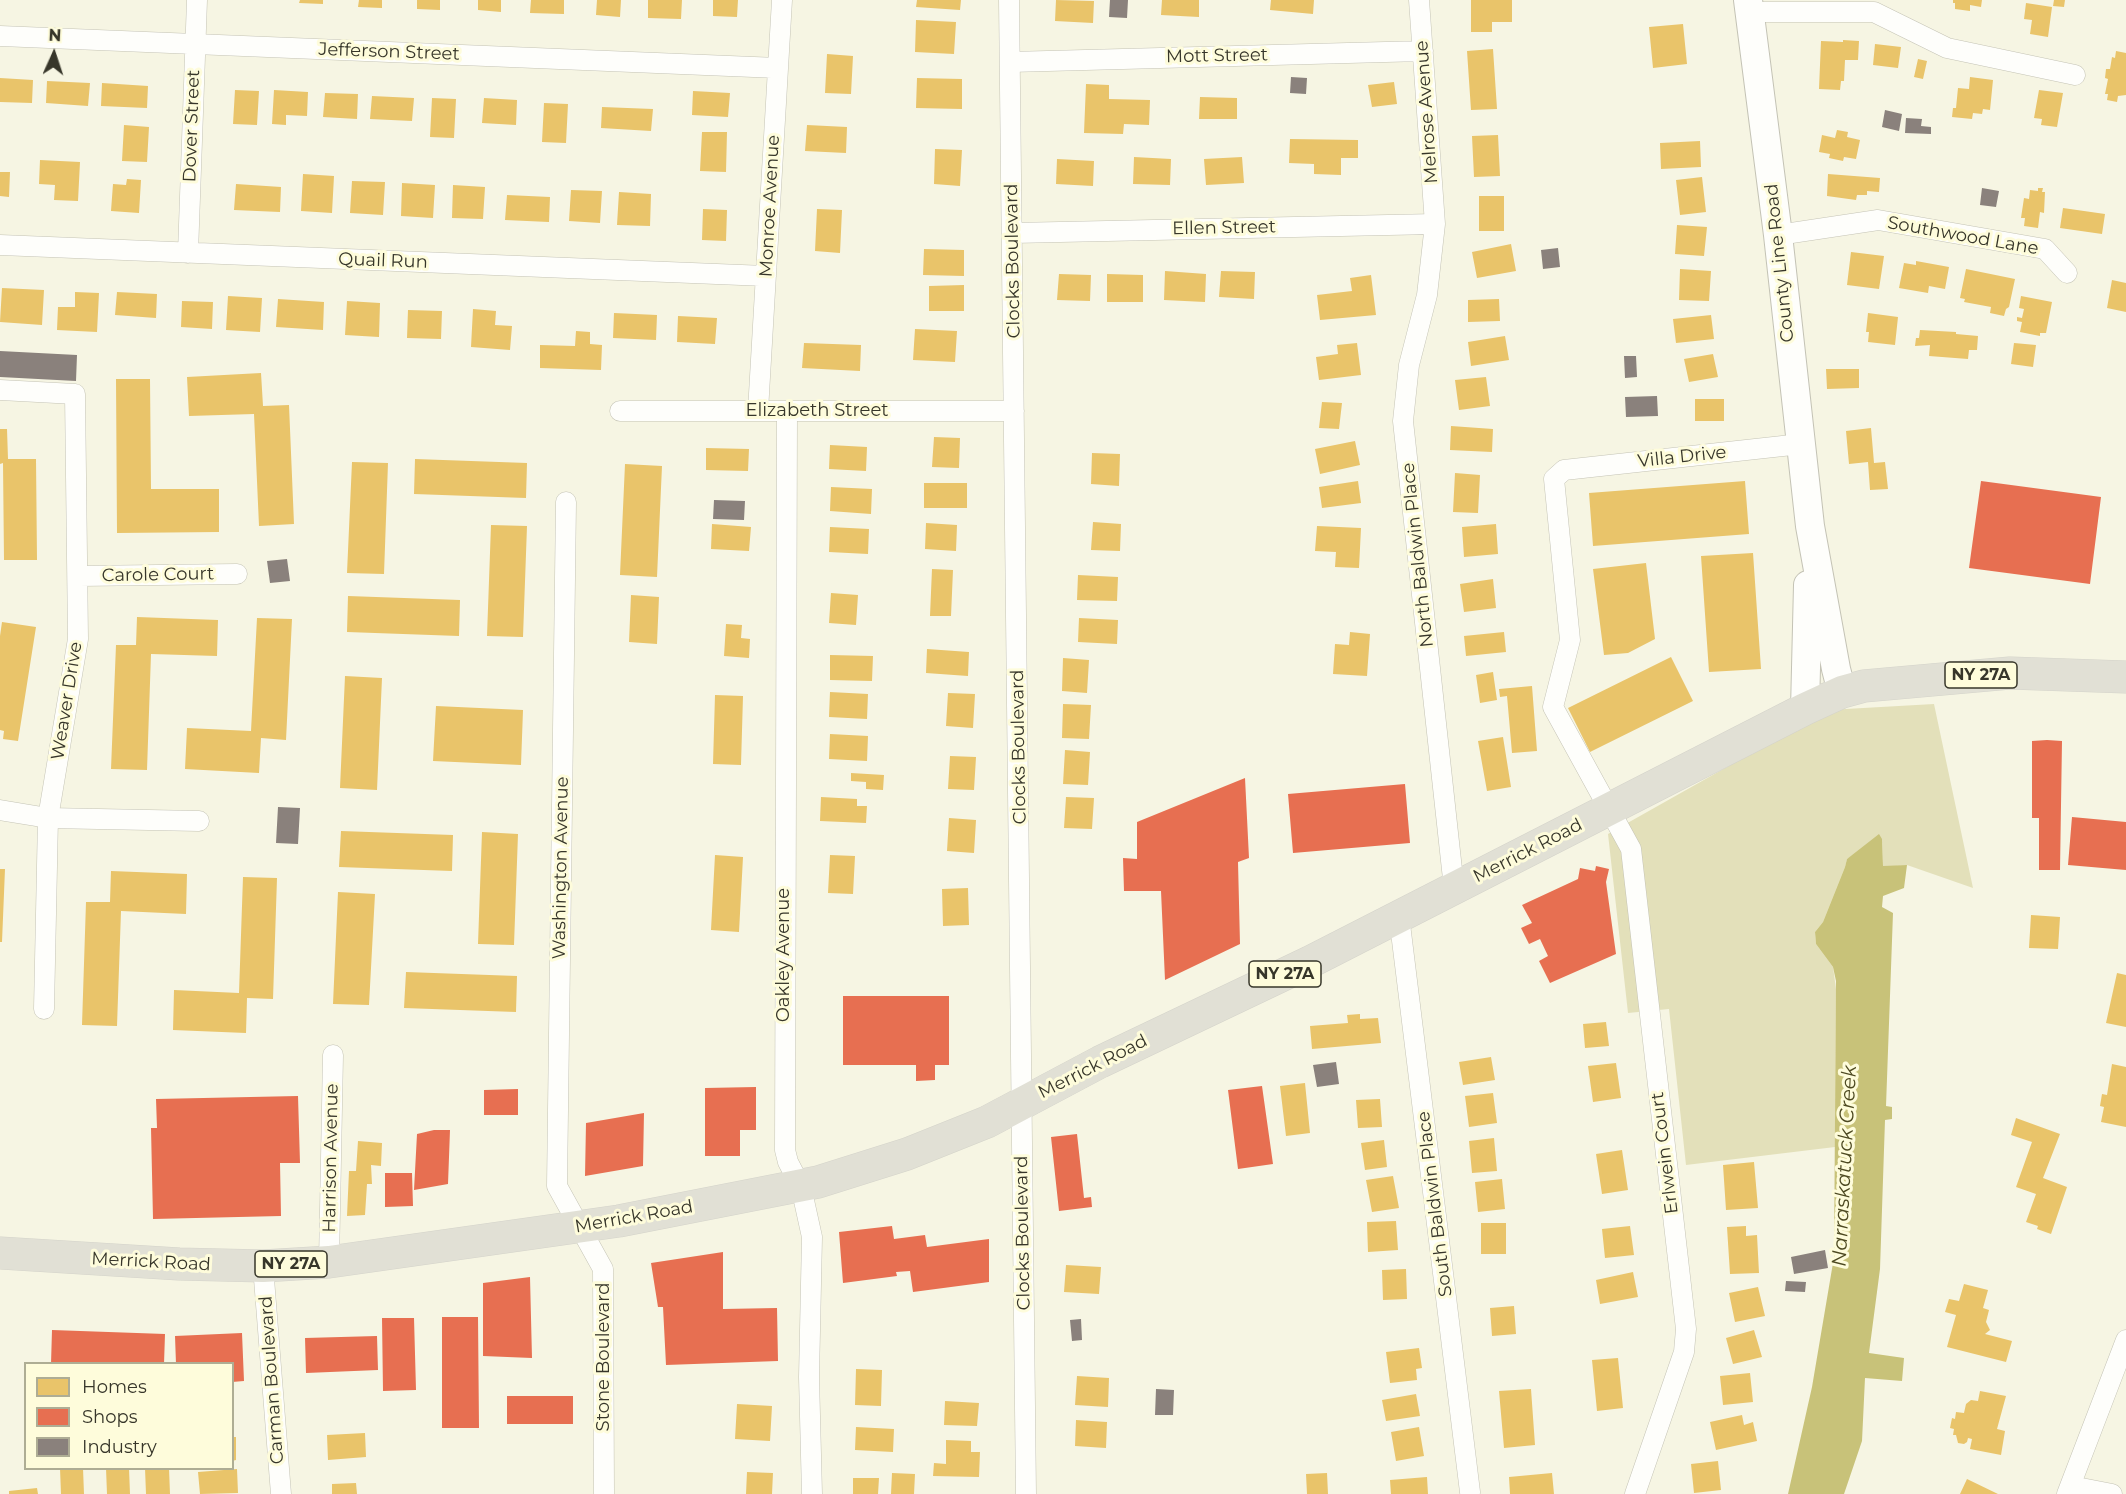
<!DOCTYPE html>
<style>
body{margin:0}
#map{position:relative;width:2126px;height:1494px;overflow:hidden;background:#f6f5e3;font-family:Montserrat,sans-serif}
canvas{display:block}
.legend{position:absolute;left:24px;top:1362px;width:210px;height:108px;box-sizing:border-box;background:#fefcdb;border:2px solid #aead94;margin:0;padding:8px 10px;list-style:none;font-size:18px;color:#37362a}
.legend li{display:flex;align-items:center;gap:12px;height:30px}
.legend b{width:30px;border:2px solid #aead94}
.north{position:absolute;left:24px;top:24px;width:60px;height:60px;-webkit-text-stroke:4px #fefcdb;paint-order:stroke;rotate:3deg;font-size:16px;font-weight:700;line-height:24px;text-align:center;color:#37362a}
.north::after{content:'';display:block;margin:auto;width:21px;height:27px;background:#37362a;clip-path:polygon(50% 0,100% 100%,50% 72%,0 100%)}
</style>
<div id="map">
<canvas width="2126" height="1494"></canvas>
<ul class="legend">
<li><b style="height:16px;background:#e9c46a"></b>Homes</li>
<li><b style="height:16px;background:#e76f51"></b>Shops</li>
<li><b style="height:16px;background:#8a817c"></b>Industry</li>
</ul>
<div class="north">N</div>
</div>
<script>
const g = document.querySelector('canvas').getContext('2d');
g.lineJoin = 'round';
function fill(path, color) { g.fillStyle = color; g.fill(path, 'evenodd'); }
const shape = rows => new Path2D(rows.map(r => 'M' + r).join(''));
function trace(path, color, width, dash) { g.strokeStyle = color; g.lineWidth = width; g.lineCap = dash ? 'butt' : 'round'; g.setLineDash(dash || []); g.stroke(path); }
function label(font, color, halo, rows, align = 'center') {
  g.font = font + ' Montserrat,sans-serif'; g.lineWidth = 6; g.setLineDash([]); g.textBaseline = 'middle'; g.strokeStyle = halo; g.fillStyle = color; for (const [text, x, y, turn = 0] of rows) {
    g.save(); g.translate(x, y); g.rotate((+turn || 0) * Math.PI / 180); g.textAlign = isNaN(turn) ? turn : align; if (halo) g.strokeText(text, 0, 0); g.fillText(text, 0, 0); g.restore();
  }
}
const green = shape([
 [1934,704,1973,888,1907,865,1883,867,1882,839,1847,859,1845,867,1823,922,1815,932,1816,944,1833,967,1836,989,1835,1147,1686,1165,1669,1009,1628,1013,1608,834,1828,710]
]);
const water = shape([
 [1879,834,1882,839,1883,866,1907,865,1904,888,1883,896,1882,907,1893,913,1886,1106,1892,1107,1892,1119,1885,1120,1880,1269,1869,1353,1904,1358,1902,1381,1865,1378,1862,1441,1844,1494,1788,1494,1812,1387,1834,1257,1836,981,1833,967,1816,944,1815,932,1823,922,1845,867,1847,859]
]);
const homes = shape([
 [300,0,323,0,323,4,299,3],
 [359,0,382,0,382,8,358,7],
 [417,0,440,0,440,10,417,9],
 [478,0,501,0,501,12,478,10],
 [531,0,564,0,564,14,530,13],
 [597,0,621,0,620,17,596,15],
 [648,0,682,0,681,19,648,18],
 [713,0,738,0,737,17,713,16],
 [917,0,961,0,960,10,916,7],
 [1056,0,1094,1,1093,23,1055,21],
 [1162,0,1199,0,1199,17,1161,15],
 [1271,0,1314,0,1313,14,1270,10],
 [1471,0,1512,0,1512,22,1492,22,1492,32,1471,32],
 [1953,0,1982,0,1981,7,1970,5,1970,11,1955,9,1955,3,1953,3],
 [2054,0,2065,0,2064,7,2053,6],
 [2026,3,2052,7,2048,37,2030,34,2032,20,2024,19],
 [916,20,956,22,954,54,915,52],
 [1683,24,1687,64,1653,68,1649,27],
 [1843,40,1859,41,1858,60,1845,60,1844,81,1841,81,1840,90,1819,89,1821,41,1843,42],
 [1875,44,1901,47,1898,68,1873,65],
 [1493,49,1497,109,1471,110,1467,51],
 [2116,51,2126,53,2126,95,2118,96,2117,102,2107,100,2108,94,2105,94,2108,79,2105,78,2106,69,2110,69,2112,57,2115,58],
 [827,54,853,56,851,94,825,93],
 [1918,59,1927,61,1923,79,1914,77],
 [1970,77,1993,80,1990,110,1983,109,1982,114,1973,113,1972,119,1952,117,1953,108,1956,108,1958,88,1969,89],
 [0,78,33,80,32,103,0,102],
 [917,78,962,79,962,109,916,108],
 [47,81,90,83,88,106,46,103],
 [1394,82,1397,104,1372,107,1368,85],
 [102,83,148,86,147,108,101,106],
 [1086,84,1109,85,1109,99,1150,100,1149,125,1124,124,1123,134,1084,133],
 [235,90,259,91,257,125,233,124],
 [274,90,308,92,307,116,286,115,286,125,272,124],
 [2039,90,2063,93,2057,127,2041,125,2042,119,2034,118],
 [693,91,730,93,728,117,692,115],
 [325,93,358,94,357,119,323,117],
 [372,96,414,98,412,121,370,119],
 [1200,97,1237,98,1237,119,1199,119],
 [432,98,456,99,454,138,430,137],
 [484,98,517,100,516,125,482,123],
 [544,103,568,104,566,143,542,142],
 [602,107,653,109,651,131,601,128],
 [124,125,149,127,147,162,122,161],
 [807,125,847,127,846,153,805,151],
 [1837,130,1848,132,1847,137,1860,140,1856,159,1844,157,1843,161,1829,158,1830,154,1819,152,1822,135,1835,138],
 [702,132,727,132,726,172,700,171],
 [1498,135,1500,176,1474,177,1472,136],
 [1290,139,1358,140,1358,158,1341,158,1341,175,1314,174,1314,164,1289,163],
 [1700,141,1701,167,1661,169,1660,143],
 [935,149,962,150,960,186,934,184],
 [1134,157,1171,159,1170,185,1133,184],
 [1242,157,1244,183,1206,185,1204,159],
 [1057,159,1094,161,1093,186,1056,184],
 [40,160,80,162,78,201,54,200,55,185,39,184],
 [0,172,10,172,9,197,0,196],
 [303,174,334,176,332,213,301,211],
 [1828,174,1880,178,1879,192,1867,191,1867,195,1857,195,1856,200,1827,196],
 [1702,177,1706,212,1680,215,1676,180],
 [127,179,141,180,139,213,111,211,113,184,126,185],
 [352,181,385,182,383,215,350,213],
 [402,183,435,185,433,218,401,216],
 [236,184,281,187,280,212,234,210],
 [453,185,485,187,483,219,452,218],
 [2038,188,2043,188,2042,192,2045,192,2044,213,2040,212,2038,228,2024,226,2025,218,2021,218,2024,198,2029,199,2030,190,2038,191],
 [571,190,602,191,600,223,569,221],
 [619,192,651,194,650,226,617,225],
 [507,195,550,197,549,222,505,220],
 [1479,196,1504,196,1504,231,1479,231],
 [2063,208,2105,214,2102,234,2060,228],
 [703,209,727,210,726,241,702,240],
 [817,209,842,210,840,253,815,251],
 [1677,225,1707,227,1704,256,1675,254],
 [1511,244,1516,271,1477,278,1472,252],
 [924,249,964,250,964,276,923,275],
 [1851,252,1884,256,1879,289,1847,285],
 [1916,261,1949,267,1945,289,1929,286,1928,293,1899,288,1904,263,1916,265],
 [1680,269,1711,271,1709,301,1679,300],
 [1966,269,2015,279,2009,307,2006,309,2004,316,1990,313,1991,307,1964,302,1965,299,1960,298],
 [1165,271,1206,274,1205,302,1164,300],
 [1221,271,1255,272,1254,299,1219,297],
 [1059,274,1091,275,1090,301,1057,300],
 [1107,274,1143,275,1143,302,1107,302],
 [1371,275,1376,315,1320,320,1317,295,1352,291,1350,278],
 [2112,280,2126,283,2126,312,2107,308],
 [964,285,964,311,929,311,929,286],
 [2,288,44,290,42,325,0,322],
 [75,292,99,293,97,332,57,330,58,307,75,307],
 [117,292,157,294,156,318,115,315],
 [228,296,262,298,260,332,226,330],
 [2021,296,2052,302,2046,333,2040,333,2040,336,2020,332,2022,322,2017,321,2017,317,2022,318,2024,309,2019,308],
 [278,299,324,302,323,330,276,327],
 [1499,299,1500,321,1468,322,1468,300],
 [182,301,213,302,212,329,181,327],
 [347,301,380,303,379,337,345,335],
 [473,309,496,311,495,325,512,326,510,350,471,347],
 [408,310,442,311,441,339,407,338],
 [614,313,657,315,656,340,613,338],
 [1868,313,1898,317,1895,345,1868,342,1869,332,1866,332],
 [1711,315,1714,339,1676,343,1673,319],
 [678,316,717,318,715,344,677,342],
 [915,329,957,331,955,362,913,360],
 [1920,330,1956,332,1956,334,1978,336,1977,350,1969,350,1968,359,1929,356,1930,345,1915,346,1916,338,1919,338],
 [576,331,590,332,590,344,602,345,601,370,540,368,540,345,575,346],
 [1505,336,1509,360,1471,366,1468,342],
 [804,343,861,345,860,371,802,368],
 [1357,343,1361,375,1319,380,1316,357,1338,354,1337,345],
 [2014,343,2036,345,2033,367,2011,364],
 [1713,354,1718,377,1689,382,1684,359],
 [1826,369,1859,369,1859,388,1827,389],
 [261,373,263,406,289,405,294,524,259,526,254,414,189,416,187,377],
 [1486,377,1490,406,1459,410,1455,380],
 [116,379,150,379,151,489,219,489,219,532,117,533],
 [1695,399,1724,399,1724,421,1695,421],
 [1322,402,1342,403,1339,429,1319,428],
 [1451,426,1493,429,1492,452,1450,450],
 [1871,428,1874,463,1885,462,1888,489,1870,490,1868,462,1849,464,1846,431],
 [0,429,7,429,8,459,36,459,37,560,4,560,3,463,0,464],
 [934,437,960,438,959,468,932,467],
 [1355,441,1360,465,1320,474,1315,449],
 [830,445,867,447,866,471,829,469],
 [706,448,749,449,748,471,706,470],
 [1092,453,1120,454,1119,486,1091,484],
 [415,459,527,463,526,498,414,494],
 [352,462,388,463,384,574,347,573],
 [625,464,662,466,657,577,620,575],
 [1455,473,1480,475,1478,513,1453,512],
 [1358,481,1361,503,1322,508,1319,487],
 [1745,481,1749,534,1593,546,1589,493],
 [924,483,967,483,967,508,924,508],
 [831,487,872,489,871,514,830,511],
 [1093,522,1121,524,1120,551,1091,550],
 [926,523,957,525,956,551,925,549],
 [712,524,751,527,749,551,711,549],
 [1496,524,1498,554,1464,557,1462,527],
 [491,525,527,526,523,637,487,636],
 [1317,526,1361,528,1359,568,1335,567,1336,552,1315,551],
 [830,527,869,529,868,554,829,552],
 [1753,553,1761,669,1709,672,1701,556],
 [1646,563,1655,639,1628,653,1604,655,1593,569],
 [932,569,953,570,951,616,930,616],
 [1078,575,1118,577,1117,601,1077,600],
 [1493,579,1496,608,1464,612,1460,584],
 [831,593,858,595,856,625,829,623],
 [631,595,659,597,657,644,629,642],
 [348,596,460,600,459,636,347,632],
 [137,617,218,620,217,656,151,654,147,770,111,769,116,645,136,645],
 [257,618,292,619,286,740,261,738,259,773,185,769,187,728,251,731],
 [1079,618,1118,620,1117,644,1078,642],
 [2,622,36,627,18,741,3,739,4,731,0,730,0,636],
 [726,624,742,625,741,638,750,639,749,658,724,656],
 [1350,632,1370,634,1367,676,1333,674,1335,644,1349,645],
 [1504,632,1506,652,1466,656,1464,636],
 [927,649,969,652,968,676,926,673],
 [830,655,873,656,872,681,830,680],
 [1671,657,1693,701,1590,752,1568,708],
 [1063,658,1089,660,1087,693,1062,691],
 [1493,672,1497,700,1480,703,1476,675],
 [345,676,382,678,377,790,340,788],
 [1532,686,1537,751,1512,753,1507,696,1500,697,1499,689],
 [830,692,868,694,867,719,829,717],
 [948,693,975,694,973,728,946,726],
 [715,695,743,696,741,765,713,764],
 [1063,704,1091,705,1089,739,1062,738],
 [436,706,523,710,521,765,433,761],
 [830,734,868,736,867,761,829,759],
 [1503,737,1511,787,1487,791,1478,741],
 [1065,750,1090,752,1088,785,1063,784],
 [950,756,976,757,974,790,948,789],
 [851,773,884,775,883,790,866,789,866,782,851,781],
 [821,797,857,799,857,806,867,806,866,823,820,821],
 [1066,797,1094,798,1092,829,1064,828],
 [949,818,976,820,974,853,947,851],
 [341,831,453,835,452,871,339,867],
 [482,832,518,834,514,945,478,944],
 [715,855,743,857,739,932,711,930],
 [830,855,855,856,853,894,828,893],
 [0,869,5,869,2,942,0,942],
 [111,871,187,874,186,914,121,911,117,1026,82,1025,86,902,110,902],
 [243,877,277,878,273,999,247,998,246,1033,173,1030,174,990,239,993],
 [968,888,969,925,943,926,942,889],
 [338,892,375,894,369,1005,333,1004],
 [2031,915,2060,917,2058,949,2029,948],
 [406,972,517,976,516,1012,404,1008],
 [2117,973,2126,975,2126,1027,2106,1023],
 [1360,1014,1360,1019,1378,1018,1381,1043,1312,1049,1310,1026,1348,1023,1347,1015],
 [1606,1022,1609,1046,1585,1048,1583,1024],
 [1491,1057,1495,1080,1463,1085,1459,1062],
 [1616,1063,1621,1098,1593,1102,1588,1066],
 [2112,1064,2126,1067,2126,1127,2101,1122,2104,1107,2100,1106,2102,1094,2107,1095],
 [1305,1083,1310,1133,1286,1136,1280,1086],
 [1493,1093,1497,1123,1469,1127,1465,1096],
 [1380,1099,1382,1127,1358,1128,1356,1100],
 [2016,1118,2060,1134,2043,1178,2067,1187,2051,1234,2037,1229,2038,1226,2026,1222,2036,1194,2016,1187,2032,1142,2011,1135],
 [1494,1138,1497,1171,1472,1173,1469,1141],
 [1384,1140,1387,1167,1365,1170,1361,1143],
 [358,1141,382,1143,381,1166,371,1165,372,1184,367,1184,365,1215,347,1216,349,1171,356,1171],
 [1622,1150,1628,1190,1602,1194,1596,1154],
 [1754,1162,1758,1208,1726,1210,1723,1165],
 [1393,1176,1399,1208,1372,1212,1366,1180],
 [1502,1179,1505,1209,1478,1212,1475,1182],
 [1396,1221,1398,1250,1368,1252,1367,1222],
 [1481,1223,1506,1223,1506,1254,1481,1254],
 [1630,1226,1634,1255,1605,1258,1602,1229],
 [1746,1226,1746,1236,1757,1235,1759,1273,1730,1274,1727,1227],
 [1066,1265,1101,1267,1099,1294,1064,1292],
 [1406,1269,1407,1299,1383,1300,1382,1270],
 [1633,1272,1638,1297,1600,1304,1596,1280],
 [1964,1284,1988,1290,1983,1308,1989,1310,1986,1322,1990,1330,1985,1334,2012,1341,2006,1362,1947,1347,1956,1315,1945,1312,1949,1299,1959,1301],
 [1758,1287,1765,1316,1735,1322,1729,1293],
 [1514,1306,1516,1334,1492,1336,1490,1308],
 [1754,1330,1762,1357,1733,1364,1726,1338],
 [1419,1348,1422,1368,1416,1369,1417,1380,1390,1383,1386,1352],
 [1618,1358,1623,1408,1597,1411,1592,1360],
 [856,1369,882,1370,881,1406,855,1405],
 [1750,1373,1753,1402,1723,1405,1720,1376],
 [1077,1376,1109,1378,1108,1407,1075,1405],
 [1531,1389,1535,1445,1504,1448,1499,1391],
 [1980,1391,2006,1396,1997,1429,2005,1431,2001,1455,1970,1449,1972,1439,1968,1438,1967,1442,1964,1444,1958,1443,1956,1435,1953,1435,1954,1429,1950,1428,1952,1418,1955,1419,1956,1412,1964,1413,1966,1404,1971,1400,1978,1401],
 [1416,1394,1420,1416,1386,1421,1382,1400],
 [945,1401,979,1403,977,1426,944,1425],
 [737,1404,772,1406,770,1441,735,1439],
 [1742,1415,1744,1425,1753,1422,1757,1441,1716,1450,1710,1422],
 [1076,1420,1107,1422,1106,1448,1075,1446],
 [856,1427,894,1429,893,1452,855,1450],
 [1419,1427,1424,1456,1396,1461,1391,1432],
 [365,1433,366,1457,328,1460,327,1435],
 [232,1437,236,1437,236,1460,232,1461],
 [946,1440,971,1441,971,1452,980,1452,979,1477,933,1476,934,1463,946,1464],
 [1718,1461,1721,1490,1694,1493,1691,1464],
 [60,1468,83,1468,84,1494,61,1494],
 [106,1468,129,1468,130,1494,107,1494],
 [145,1468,169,1468,170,1494,146,1494],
 [237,1469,238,1493,200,1494,198,1472],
 [747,1472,773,1473,772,1494,746,1494],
 [892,1473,915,1474,914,1494,891,1494],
 [1327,1473,1328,1494,1307,1494,1306,1474],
 [1552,1473,1554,1494,1510,1494,1509,1477],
 [1427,1477,1428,1494,1391,1494,1390,1480],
 [853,1478,879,1478,878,1494,853,1494],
 [1967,1479,1998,1494,1960,1494],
 [356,1483,357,1494,332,1494,332,1484],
 [37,1488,38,1494,9,1494,9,1491]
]);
const shops = shape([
 [1981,481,2101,497,2090,584,1969,568],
 [2047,740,2062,741,2060,870,2039,870,2039,818,2032,818,2032,741],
 [1245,778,1249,858,1238,862,1240,944,1165,980,1161,891,1124,891,1123,858,1137,859,1137,822],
 [1405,784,1410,843,1293,853,1288,794],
 [2072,817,2126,822,2126,870,2068,865],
 [1596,866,1609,869,1606,882,1616,954,1550,983,1539,961,1548,956,1540,939,1529,944,1521,928,1532,923,1522,905,1578,879,1580,868,1595,871],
 [843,996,949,996,949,1065,935,1065,935,1080,916,1081,916,1065,843,1065],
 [1262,1086,1273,1164,1238,1169,1228,1090],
 [756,1087,756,1130,740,1130,740,1156,705,1156,705,1088],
 [518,1089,518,1115,484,1115,484,1090],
 [298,1096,300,1163,280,1163,281,1216,153,1219,151,1128,157,1128,156,1099],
 [644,1113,643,1166,585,1176,586,1123],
 [434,1130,450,1130,448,1184,414,1190,417,1134],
 [1077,1134,1084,1198,1091,1197,1092,1207,1059,1211,1051,1137],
 [385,1173,412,1173,413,1206,385,1207],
 [892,1226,894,1239,925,1235,927,1247,989,1239,989,1282,913,1292,910,1271,896,1272,897,1276,843,1283,839,1232],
 [723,1252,723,1309,777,1308,778,1361,666,1365,663,1307,658,1307,651,1263],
 [530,1277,532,1358,483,1356,483,1283],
 [442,1317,478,1317,479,1428,442,1428],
 [382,1318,414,1318,416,1390,383,1391],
 [52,1330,165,1334,164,1364,51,1364],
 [242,1333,244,1381,232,1382,232,1364,176,1364,175,1336],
 [377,1336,378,1370,306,1373,305,1338],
 [507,1396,573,1396,573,1424,507,1424]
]);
const industry = shape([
 [1110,0,1128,0,1127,18,1109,17],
 [1291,77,1307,78,1306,94,1290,93],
 [1885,110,1902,114,1899,131,1882,127],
 [1906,118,1922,119,1921,126,1931,127,1931,134,1905,133],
 [1982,188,1999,191,1996,207,1980,205],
 [1558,248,1560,267,1543,269,1541,250],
 [0,351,77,355,76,381,0,377],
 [1624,356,1636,356,1637,377,1625,378],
 [1657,396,1658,416,1626,417,1625,397],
 [714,500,745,501,744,520,713,519],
 [287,559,290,581,270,583,267,561],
 [278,807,300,808,298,844,276,843],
 [1336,1062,1339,1084,1317,1087,1313,1065],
 [1825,1250,1828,1268,1794,1274,1791,1257],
 [1786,1281,1806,1282,1805,1292,1785,1291],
 [1081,1319,1082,1340,1072,1341,1070,1320],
 [1156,1389,1174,1390,1173,1415,1155,1415]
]);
const street = shape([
 [1009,0,1026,1494],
 [1419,0,1435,224,1427,295,1409,365,1403,421,1454,888],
 [1749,12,1874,12,1947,48,2075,75],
 [0,36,778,68],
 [1010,62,1423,51],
 [1013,233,1435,224],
 [1778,235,1878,220,2045,249,2067,273],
 [0,245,766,276],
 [188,253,197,0],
 [0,390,75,394,78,639,48,818,44,1009],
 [620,411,1014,411],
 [758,411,782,0],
 [787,411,785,1150,788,1162,801,1187,812,1237,809,1377,812,1494],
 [566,502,557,1186,603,1269,604,1494],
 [79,576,237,574],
 [0,810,48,818,199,821],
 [1399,916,1470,1492],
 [329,1262,333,1055],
 [263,1266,281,1494],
 [2071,1486,2112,1494],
 [1635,1494,1684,1352,1686,1329,1631,849,1553,707,1570,640,1554,479,1564,470,1801,444],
 [2067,1494,2126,1340]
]);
const secondary = shape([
 [1748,0,1778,235,1810,526,1836,669,1842,692],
 [1805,709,1808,585]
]);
const primary = shape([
 [0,1253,179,1264,263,1266,329,1262,619,1221,818,1182,907,1154,987,1122,1100,1062,1310,962,1805,709,1842,692,1864,686,2010,673,2126,677]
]);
const shields = [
 [1981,675,72],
 [1285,974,72],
 [291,1264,72]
];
const shieldNames = [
 ["NY 27A",1981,675],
 ["NY 27A",1285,974],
 ["NY 27A",291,1264]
];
const streetNames = [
 ["Jefferson Street",389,52,2],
 ["Mott Street",1217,56,-1],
 ["Melrose Avenue",1427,112,-94],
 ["Dover Street",192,126,-88],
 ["Monroe Avenue",770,206,-87],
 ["Ellen Street",1224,228,-1],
 ["Southwood Lane",1963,236,10],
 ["Quail Run",383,261,2],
 ["Clocks Boulevard",1013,261,-91],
 ["County Line Road",1780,263,-96],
 ["Elizabeth Street",817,411],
 ["Villa Drive",1682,457,-6],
 ["North Baldwin Place",1418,555,-96],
 ["Carole Court",158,575,-1],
 ["Weaver Drive",67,701,-81],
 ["Clocks Boulevard",1019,747,-91],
 ["Merrick Road",1528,851,-27],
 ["Washington Avenue",561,868,-89],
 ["Oakley Avenue",784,955,-90],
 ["Merrick Road",1093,1067,-27],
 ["Erlwein Court",1665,1153,-97],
 ["Harrison Avenue",331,1158,-89],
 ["South Baldwin Place",1435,1204,-97],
 ["Merrick Road",634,1217,-10],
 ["Clocks Boulevard",1023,1233,-91],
 ["Merrick Road",151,1262,3],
 ["Stone Boulevard",604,1357,-90],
 ["Carman Boulevard",272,1380,-94]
];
const waterNames = [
 ["Narraskatuck Creek",1845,1166,-87]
];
fill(green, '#e3e0ba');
fill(water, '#c8c279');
fill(homes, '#e9c46a');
fill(shops, '#e76f51');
fill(industry, '#8a817c');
trace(street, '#c4c3b5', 21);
trace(secondary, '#c4c3b5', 30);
trace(primary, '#d4d3ca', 33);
trace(street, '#fefefb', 20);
trace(secondary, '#fefefb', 28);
trace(primary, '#e1e0d5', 32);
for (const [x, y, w] of shields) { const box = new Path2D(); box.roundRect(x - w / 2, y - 13, w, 26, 4.5); g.fillStyle = '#fefcdb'; g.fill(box); trace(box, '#37362a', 1.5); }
label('bold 16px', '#37362a', null, shieldNames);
label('18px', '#37362a', '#fefcdb', streetNames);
label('italic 20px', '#4d4921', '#fefcdb', waterNames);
</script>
